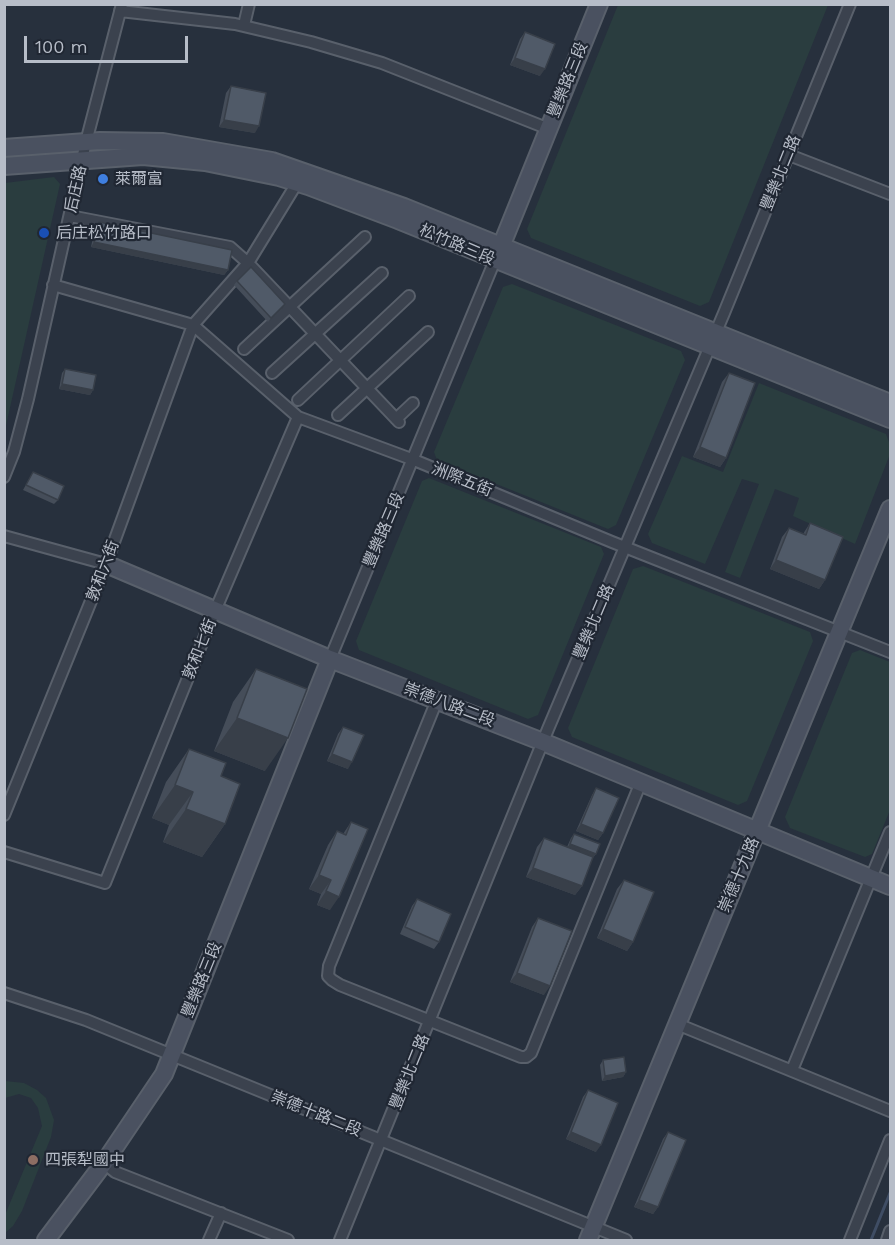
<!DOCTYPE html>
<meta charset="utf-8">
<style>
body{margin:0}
#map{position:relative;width:895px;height:1245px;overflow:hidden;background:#27303d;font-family:"Work Sans",sans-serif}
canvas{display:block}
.frame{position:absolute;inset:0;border:6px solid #b7bdc8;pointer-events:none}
.scale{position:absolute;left:24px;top:36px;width:164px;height:27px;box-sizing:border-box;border:3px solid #b7bdc8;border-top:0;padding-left:8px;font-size:18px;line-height:21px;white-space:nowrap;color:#b7bdc8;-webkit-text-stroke:4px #202733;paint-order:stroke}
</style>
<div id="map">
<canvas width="895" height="1245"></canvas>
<div class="frame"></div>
<div class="scale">100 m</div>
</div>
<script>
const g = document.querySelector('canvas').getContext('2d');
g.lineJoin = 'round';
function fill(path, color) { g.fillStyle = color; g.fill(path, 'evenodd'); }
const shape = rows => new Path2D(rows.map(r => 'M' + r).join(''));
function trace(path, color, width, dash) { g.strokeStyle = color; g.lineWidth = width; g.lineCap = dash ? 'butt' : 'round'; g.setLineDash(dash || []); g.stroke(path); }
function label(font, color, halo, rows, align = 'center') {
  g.font = font + ' "Work Sans","Noto Sans TC",sans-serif'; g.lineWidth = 4.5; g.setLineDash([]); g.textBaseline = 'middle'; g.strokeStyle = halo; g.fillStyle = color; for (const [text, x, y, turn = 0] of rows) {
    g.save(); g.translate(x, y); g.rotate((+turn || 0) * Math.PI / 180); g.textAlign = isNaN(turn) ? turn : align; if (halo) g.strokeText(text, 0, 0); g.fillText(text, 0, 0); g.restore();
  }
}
const green = shape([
 [618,5,828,5,709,302,700,306,531,238,527,229],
 [54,177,60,184,5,430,5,183],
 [512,284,681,351,685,360,616,525,608,529,437,460,434,452,503,287],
 [759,383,886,434,890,445,890,454,855,544,793,516,799,498,775,489,740,578,725,572,759,484,742,479,705,564,652,543,648,534,682,456,723,472],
 [429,478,601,547,604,554,538,715,528,719,359,650,356,641,422,481],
 [643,566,810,632,813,641,747,801,738,805,572,737,568,728,633,569],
 [860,650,890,662,890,810,872,854,865,857,790,828,785,817,852,653],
 [5,1081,24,1083,37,1090,46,1098,54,1120,51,1137,22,1211,13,1226,5,1233,5,1215,42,1126,38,1108,31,1098,19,1094,5,1098]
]);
const stream = shape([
 [871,1240,890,1193]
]);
const street = shape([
 [120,11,235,24,311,42,382,63,549,129],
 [244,25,249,4],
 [789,155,890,194],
 [70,216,230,247,248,263,399,422],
 [53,285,193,325,298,417,414,460,612,542,890,652],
 [244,349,365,237],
 [272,373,382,273],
 [298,400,409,296],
 [338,415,428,332],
 [396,419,413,403],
 [4,477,14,452,28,399,86,142,122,4],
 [4,536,106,564],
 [330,659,495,260],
 [437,700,329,966,328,976,332,980,340,985,521,1057,526,1057,531,1053,641,782],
 [4,815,106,564,193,325,248,263,297,183],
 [4,852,105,883,215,611,298,417],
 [4,993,86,1020,626,1240],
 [677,1024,890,1111],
 [792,1070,890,832],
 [104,1163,115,1172,288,1240],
 [209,1240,221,1213],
 [340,1240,548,729,724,313,850,4],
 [850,1240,890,1140],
 [887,1240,890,1231]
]);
const secondary = shape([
 [4,148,100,141,163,142,272,161,404,207,890,403],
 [4,166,143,156,205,162,279,177,308,186,398,220,890,419],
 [498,254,599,4],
 [106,564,330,659,543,742,890,886],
 [46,1240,104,1163,164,1074,330,659],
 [588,1240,890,509]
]);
const wall = shape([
 [525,32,540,76,510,65,520,39],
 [231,86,255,133,219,127,226,93],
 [99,222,228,270,224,275,91,247,95,227],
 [237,281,282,309,268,322,234,285],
 [65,369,93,390,90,395,59,389,62,373],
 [729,373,726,458,720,467,693,457,722,382],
 [33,472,58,500,54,504,23,490],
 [810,523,825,580,819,589,770,569,782,537,789,528,803,534],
 [256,669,265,771,214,751,233,702],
 [343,727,348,769,327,761,338,734],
 [189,749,221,776,225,824,202,857,163,842,169,825,152,818,166,782],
 [596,788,603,833,598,840,576,831,592,795],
 [351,822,330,910,317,905,321,894,309,889,328,845,337,831,343,834],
 [574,834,596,854,592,859,582,886,575,895,526,877,537,847,544,838,567,847,571,838],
 [624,880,633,942,627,951,597,938,617,889],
 [417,899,439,942,434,949,400,934,412,906],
 [538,918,544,995,510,982,532,927],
 [603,1060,626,1072,623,1077,602,1081,600,1065],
 [588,1090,596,1152,566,1139,583,1097],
 [668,1132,658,1207,653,1214,634,1207,663,1139]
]);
const shadedWall = shape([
 [515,58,545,69,540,76,510,65],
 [224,120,259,126,255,133,219,127],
 [94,242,228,270,224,275,91,247],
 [285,304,282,309,268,322,271,318],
 [62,384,93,390,90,395,59,389],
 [700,447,726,458,720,467,693,457],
 [776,560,825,580,819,589,770,569],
 [237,718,288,738,265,771,214,751],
 [332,754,352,762,348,769,327,761],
 [175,785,193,792,169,825,152,818],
 [186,809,225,824,202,857,163,842],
 [581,824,603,833,598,840,576,831],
 [570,844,596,854,592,859,567,848],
 [533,868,582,886,575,895,526,877],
 [319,875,331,880,321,894,309,889],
 [326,891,339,897,330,910,317,905],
 [603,929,633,942,627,951,597,938],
 [517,973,550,986,544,995,510,982],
 [626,1072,623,1077,602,1081,605,1076],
 [571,1132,601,1145,596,1152,566,1139],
 [639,1200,658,1207,653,1214,634,1207]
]);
const building = shape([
 [525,32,555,44,545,69,515,58,525,32],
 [231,86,266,93,259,126,224,120,231,86],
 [99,222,232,250,228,270,94,242,99,222],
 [251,267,285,304,271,318,237,281,251,267],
 [65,369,96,375,93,390,62,384,65,369],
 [729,373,755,383,726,458,700,447,729,373],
 [33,472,64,486,58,500,26,485,33,472],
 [810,523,843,537,825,580,776,560,789,528,806,535,810,523],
 [256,669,307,689,288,738,237,718,256,669],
 [343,727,364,735,352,762,332,754,343,727],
 [189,749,226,763,221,776,240,784,225,824,186,809,193,792,175,785,189,749],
 [596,788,619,798,603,833,581,824,596,788],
 [351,822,368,829,339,897,326,891,331,880,319,875,337,831,346,835,351,822],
 [574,834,600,844,596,854,570,844,574,834],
 [544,838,593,857,582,886,533,868,544,838],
 [624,880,654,892,633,942,603,929,624,880],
 [417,899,451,914,439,942,405,927,417,899],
 [538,918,572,931,550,986,517,973,538,918],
 [624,1057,626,1072,605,1076,603,1060,624,1057],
 [588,1090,618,1103,601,1145,571,1132,588,1090],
 [668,1132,686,1140,658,1207,639,1200,668,1132]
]);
const markers = [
 [103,179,6,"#3f7fe0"],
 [44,233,6,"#1a4fb4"],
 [33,1160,6,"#8d6e63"]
];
const streetNames = [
 ["豐樂路三段",568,80,-68],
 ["豐樂北二路",781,173,-68],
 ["后庄路",76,189,-77],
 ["松竹路三段",457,245,23],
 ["洲際五街",462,480,22],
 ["豐樂路三段",384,530,-67],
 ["敦和六街",103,571,-69],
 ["豐樂北二路",594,622,-67],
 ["敦和七街",200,649,-68],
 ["崇德八路二段",449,705,21],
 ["崇德十九路",739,875,-67],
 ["豐樂路三段",202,980,-68],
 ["豐樂北二路",410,1072,-68],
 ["崇德十路二段",316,1114,22]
];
const poiNames = [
 ["萊爾富",115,179],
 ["后庄松竹路口",56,233],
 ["四張犁國中",45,1160]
];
fill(green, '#2a3d3f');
trace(stream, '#3f4d64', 3);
trace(street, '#59606b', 14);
trace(secondary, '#59606b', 20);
trace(street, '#3b424e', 10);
trace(secondary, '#4a5160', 16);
fill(wall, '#454d59');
fill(shadedWall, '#383f49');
fill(building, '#505a68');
trace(building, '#383f49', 1.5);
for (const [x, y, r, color] of markers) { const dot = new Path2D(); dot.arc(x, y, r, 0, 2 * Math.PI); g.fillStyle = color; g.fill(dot); trace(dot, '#202733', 2); }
label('16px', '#b7bdc8', '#202733', streetNames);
label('16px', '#b7bdc8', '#202733', poiNames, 'left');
</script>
